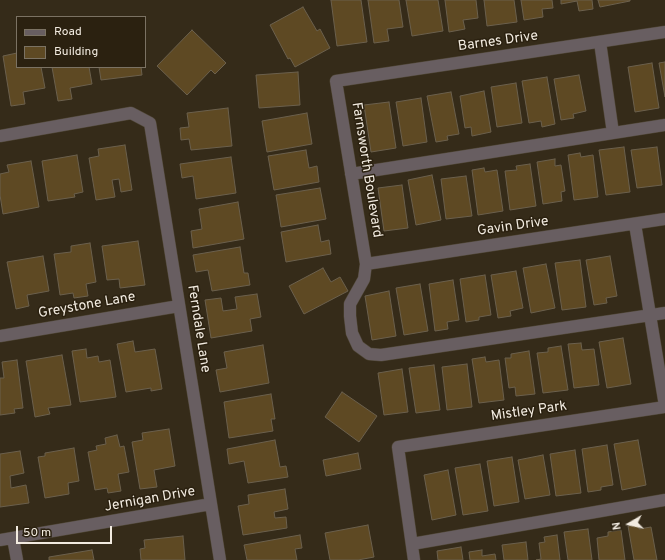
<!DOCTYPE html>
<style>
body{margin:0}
#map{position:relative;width:665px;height:560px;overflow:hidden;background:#352b19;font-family:Overpass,sans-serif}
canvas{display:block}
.legend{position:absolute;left:16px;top:16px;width:130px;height:52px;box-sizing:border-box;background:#2b2110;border:1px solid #7b7263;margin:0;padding:5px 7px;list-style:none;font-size:12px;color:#f2ebe0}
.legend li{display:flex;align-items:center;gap:8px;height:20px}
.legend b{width:20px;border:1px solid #7b7263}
.north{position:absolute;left:609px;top:504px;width:40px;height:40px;-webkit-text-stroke:3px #2b2110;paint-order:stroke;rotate:261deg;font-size:11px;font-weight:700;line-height:16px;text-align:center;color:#f2ebe0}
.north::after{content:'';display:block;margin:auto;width:14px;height:18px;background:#f2ebe0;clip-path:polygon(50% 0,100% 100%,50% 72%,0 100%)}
.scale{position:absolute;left:16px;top:526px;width:96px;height:18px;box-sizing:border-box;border:2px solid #f2ebe0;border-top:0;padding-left:5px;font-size:12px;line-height:14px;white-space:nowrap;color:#f2ebe0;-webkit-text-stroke:3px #2b2110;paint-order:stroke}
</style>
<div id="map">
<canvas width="665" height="560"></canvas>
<ul class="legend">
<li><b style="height:5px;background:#685e61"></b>Road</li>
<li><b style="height:11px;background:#5e4923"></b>Building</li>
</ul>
<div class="north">N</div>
<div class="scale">50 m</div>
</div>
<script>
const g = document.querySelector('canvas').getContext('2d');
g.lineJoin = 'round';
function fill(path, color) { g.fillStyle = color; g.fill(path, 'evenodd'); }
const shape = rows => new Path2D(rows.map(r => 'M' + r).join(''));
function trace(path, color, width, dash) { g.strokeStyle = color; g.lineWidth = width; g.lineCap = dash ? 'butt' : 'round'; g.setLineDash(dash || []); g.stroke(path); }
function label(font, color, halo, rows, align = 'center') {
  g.font = font + ' Overpass,sans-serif'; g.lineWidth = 3; g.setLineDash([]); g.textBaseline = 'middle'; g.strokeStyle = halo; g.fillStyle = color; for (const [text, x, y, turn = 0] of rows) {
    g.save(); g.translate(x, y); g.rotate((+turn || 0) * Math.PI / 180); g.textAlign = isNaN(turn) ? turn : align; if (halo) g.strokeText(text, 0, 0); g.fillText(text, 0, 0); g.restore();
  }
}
const building = shape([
 [331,0,361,0,367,42,337,46,331,0],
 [368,0,399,0,403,27,387,29,389,41,374,43,368,0],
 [406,0,438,0,443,31,412,36,406,0],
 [445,0,476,0,478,18,463,20,465,29,449,32,445,0],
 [484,0,514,0,517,22,487,26,484,0],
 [521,0,552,0,553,8,542,9,543,17,524,20,521,0],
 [561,0,592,0,593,9,579,11,577,1,561,4,561,0],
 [598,0,630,0,630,1,600,7,598,0],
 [303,7,317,31,320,29,330,48,295,67,290,58,288,59,270,25,303,7],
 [192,30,226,63,215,74,211,70,187,95,157,66,192,30],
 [17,53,17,67,41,67,45,88,23,92,25,104,11,106,3,56,17,53],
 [665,62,665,97,659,63,665,62],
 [652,63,659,108,635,112,628,67,652,63],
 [52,67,89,67,92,84,70,88,72,99,58,101,52,67],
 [99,67,141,67,142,75,101,80,99,67],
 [298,72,300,105,259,108,256,75,298,72],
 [579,75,586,111,573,114,574,118,561,120,554,79,579,75],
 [547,77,555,124,542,127,541,121,529,123,522,81,547,77],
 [516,83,522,123,497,127,491,87,516,83],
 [484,91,491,132,472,136,471,127,465,128,460,96,484,91],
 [451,92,459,134,447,136,448,140,436,142,427,96,451,92],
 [421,98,427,142,403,146,396,102,421,98],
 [389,102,396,148,371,152,364,105,389,102],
 [228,108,232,146,191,150,189,139,181,140,180,128,189,127,187,113,228,108],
 [307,113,312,144,267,152,262,121,307,113],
 [125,145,132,190,121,192,119,179,112,180,115,197,96,200,89,158,99,156,98,149,125,145],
 [624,147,630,192,606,195,599,150,624,147],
 [657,147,662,185,637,188,631,150,657,147],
 [306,150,309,168,317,166,319,182,274,190,268,156,306,150],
 [580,153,581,157,593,155,598,197,574,200,568,155,580,153],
 [77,155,83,192,74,194,75,197,48,201,42,161,77,155],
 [231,157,236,193,196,199,193,176,182,178,180,164,231,157],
 [555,159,555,166,561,165,565,191,561,192,562,201,543,204,537,162,555,159],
 [31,161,39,207,3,214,0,195,0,174,9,172,7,165,31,161],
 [530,164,536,206,510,210,505,171,517,170,516,166,530,164],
 [484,168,485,172,497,170,503,211,478,215,472,170,484,168],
 [432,175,441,220,416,225,408,180,432,175],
 [466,176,472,216,446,219,441,179,466,176],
 [402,185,408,228,384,231,378,188,402,185],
 [320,188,326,219,281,227,276,195,320,188],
 [238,202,244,239,193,248,191,231,202,229,199,209,238,202],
 [318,225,321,242,329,240,331,254,286,262,281,232,318,225],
 [138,241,145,285,120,288,119,279,107,280,102,246,138,241],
 [90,243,96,282,86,284,88,296,74,298,73,293,60,295,54,254,71,252,71,246,90,243],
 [240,247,244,273,248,273,250,285,212,291,208,270,196,272,193,255,240,247],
 [43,256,49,291,27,295,29,306,16,309,7,262,43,256],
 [610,256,617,296,606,298,607,303,594,305,586,260,610,256],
 [580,260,586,307,562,310,555,263,580,260],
 [546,264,555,308,531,313,523,268,546,264],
 [323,268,331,282,340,277,348,291,304,314,289,286,323,268],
 [516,271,523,308,510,311,511,316,498,318,491,275,516,271],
 [485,275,491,315,479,317,479,320,466,322,460,279,485,275],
 [453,280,459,320,447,322,448,329,435,331,429,284,453,280],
 [420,284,428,331,404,335,396,288,420,284],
 [389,291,396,336,372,340,365,296,389,291],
 [257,294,261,317,250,319,252,331,211,338,205,300,221,298,223,311,237,309,235,297,257,294],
 [623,338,631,384,607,388,599,342,623,338],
 [133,341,135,352,155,349,162,389,151,391,151,388,126,392,117,344,133,341],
 [581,343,582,350,594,349,599,385,574,388,568,344,581,343],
 [263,345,269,383,220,392,216,370,227,368,224,352,263,345],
 [561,346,568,390,543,393,537,353,548,352,548,348,561,346],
 [86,349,87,358,98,356,99,362,110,360,116,397,80,402,72,351,86,349],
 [529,351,535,394,516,396,515,387,509,388,505,358,511,358,511,354,529,351],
 [62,355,71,405,48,408,50,414,35,417,26,361,62,355],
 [485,357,486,362,499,360,504,400,479,403,472,359,485,357],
 [17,360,23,408,14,409,15,413,0,415,0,378,4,378,2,362,17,360],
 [467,364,472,407,447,410,442,367,467,364],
 [434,365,440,410,416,413,409,368,434,365],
 [402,369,408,412,384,415,378,373,402,369],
 [342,392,377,416,359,442,325,417,342,392],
 [271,394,275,419,271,419,273,431,229,438,224,402,271,394],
 [169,429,175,466,154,470,157,487,140,489,132,442,143,440,142,433,169,429],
 [117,435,120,447,124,446,129,472,118,474,121,491,108,493,107,488,95,490,88,452,97,450,96,446,106,444,105,438,117,435],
 [275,440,280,467,286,466,288,477,248,483,244,461,229,464,227,449,275,440],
 [638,440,646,485,622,490,614,444,638,440],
 [607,445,613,485,601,487,601,490,588,492,582,449,607,445],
 [74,448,79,481,68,483,69,494,45,498,38,457,45,456,45,453,74,448],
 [575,450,581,493,556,496,550,454,575,450],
 [20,451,24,473,10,476,11,488,26,485,29,503,0,507,0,454,20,451],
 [358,453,361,469,326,476,323,460,358,453],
 [543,455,550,495,525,499,518,460,543,455],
 [512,457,519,502,494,506,487,461,512,457],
 [480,464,488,511,463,515,455,468,480,464],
 [448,470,456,515,432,520,424,475,448,470],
 [285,489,288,509,274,512,275,518,286,517,287,528,243,535,238,506,249,504,248,495,285,489],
 [368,525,374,557,358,560,330,560,325,533,368,525],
 [639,525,639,529,651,527,657,560,634,560,628,526,639,525],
 [588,529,592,560,568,560,564,532,588,529],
 [621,530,625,560,599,560,597,538,608,536,608,532,621,530],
 [300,535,302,548,295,549,297,560,247,560,244,545,300,535],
 [557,535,560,560,536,560,541,559,539,543,545,542,544,537,557,535],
 [183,536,185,560,141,560,140,549,145,548,144,540,183,536],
 [526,542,528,560,504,560,502,545,526,542],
 [461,547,463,560,438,560,437,551,461,547],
 [92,550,94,560,49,560,49,557,92,550],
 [482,550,482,556,495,554,496,560,470,560,469,552,482,550]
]);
const minor = shape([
 [665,32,336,81,366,264,364,279,350,304,350,316,352,333,358,346,369,354,381,355,665,313],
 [600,42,613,133],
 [0,136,131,113,150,123,220,560],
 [351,174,665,125],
 [635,224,665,406],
 [366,264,665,219],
 [0,336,179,306],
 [13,538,17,560],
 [0,540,211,504],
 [412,544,665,500],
 [414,560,398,447,665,407]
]);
const streetNames = [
 ["Barnes Drive",498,42,-8],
 ["Farnsworth Boulevard",366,170,81],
 ["Gavin Drive",513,227,-8],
 ["Greystone Lane",87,306,-10],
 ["Ferndale Lane",198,329,81],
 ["Mistley Park",529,412,-8],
 ["Jernigan Drive",150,500,-10]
];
fill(building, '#5e4923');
trace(building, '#6b604d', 1);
trace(minor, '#4f4635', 13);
trace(minor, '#685e61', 12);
label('14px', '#f2ebe0', '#2b2110', streetNames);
</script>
